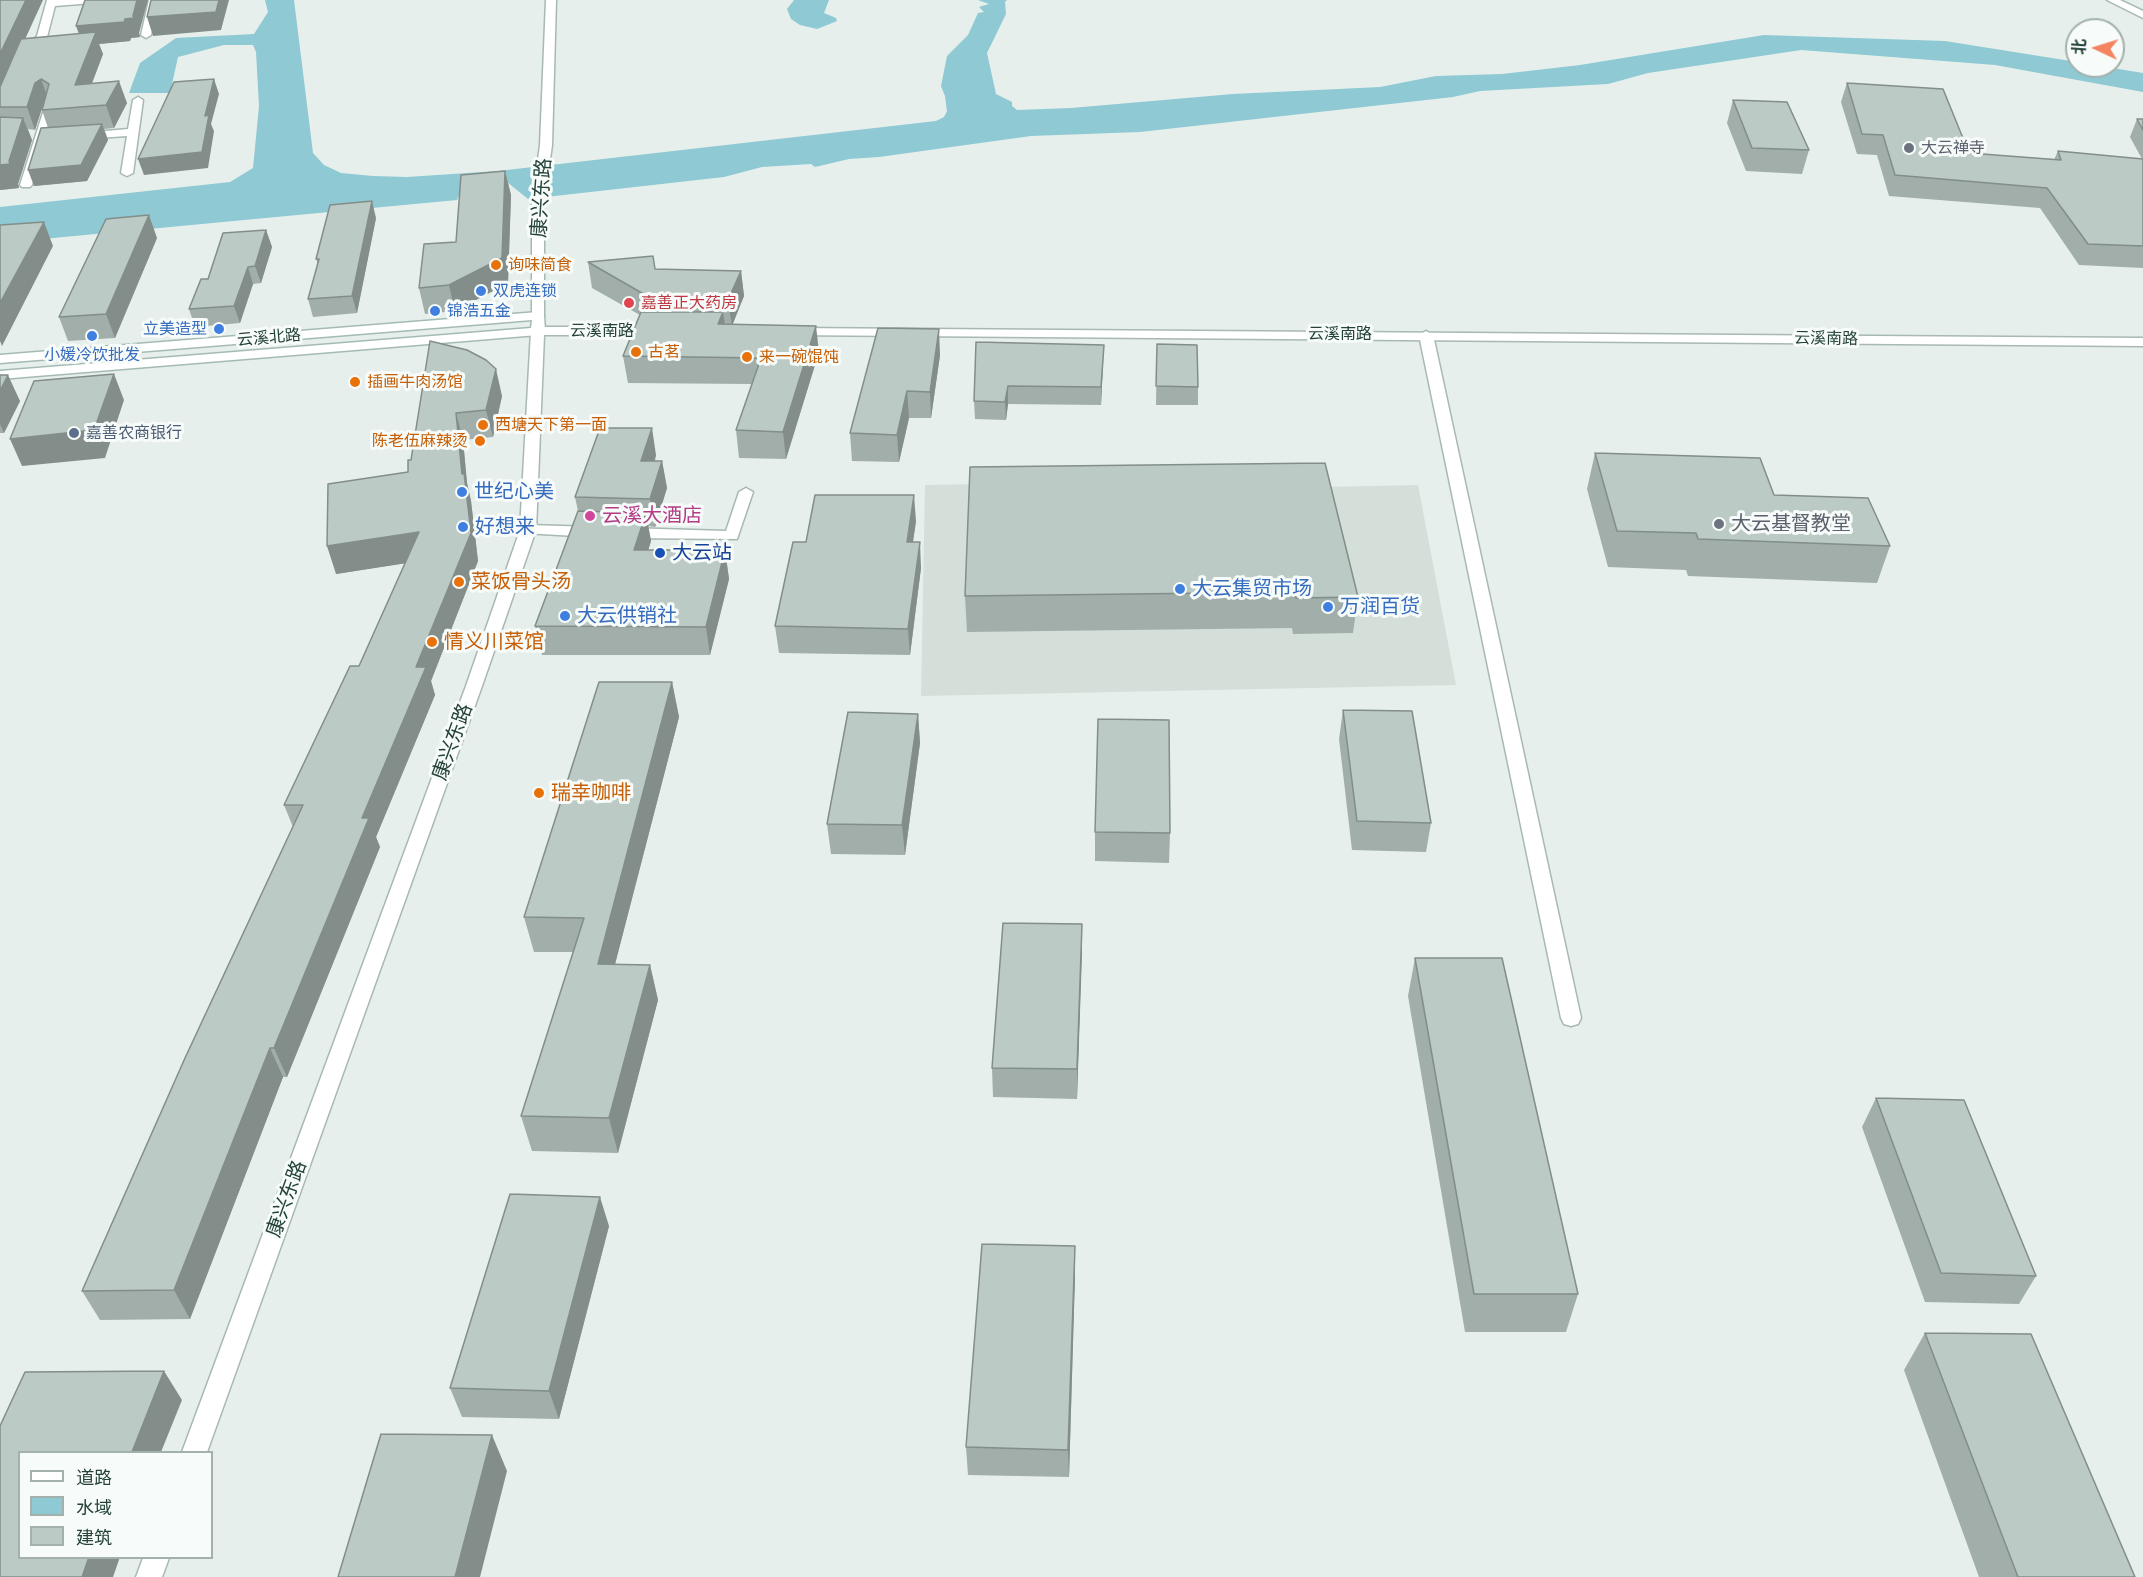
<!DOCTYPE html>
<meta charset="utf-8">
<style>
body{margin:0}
#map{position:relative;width:2143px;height:1577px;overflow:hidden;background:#e6efeb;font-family:"Noto Sans","Noto Sans SC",sans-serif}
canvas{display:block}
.legend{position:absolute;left:18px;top:1451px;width:195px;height:108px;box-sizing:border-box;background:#f7fbf9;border:2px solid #a3b1ad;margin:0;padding:8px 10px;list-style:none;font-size:18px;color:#24423a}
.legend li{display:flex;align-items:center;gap:12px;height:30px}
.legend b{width:30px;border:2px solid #a3b1ad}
.north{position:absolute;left:2065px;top:18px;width:60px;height:60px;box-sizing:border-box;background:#f7fbf9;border:2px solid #a3b1ad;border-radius:50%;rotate:274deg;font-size:16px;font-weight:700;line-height:24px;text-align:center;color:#24423a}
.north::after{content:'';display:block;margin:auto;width:21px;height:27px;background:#f4845f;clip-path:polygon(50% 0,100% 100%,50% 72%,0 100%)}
</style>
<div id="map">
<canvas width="2143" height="1577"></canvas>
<ul class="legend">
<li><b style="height:8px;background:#fff"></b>道路</li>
<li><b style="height:16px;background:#8ec9d4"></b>水域</li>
<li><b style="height:16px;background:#bbcac4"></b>建筑</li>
</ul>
<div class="north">北</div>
</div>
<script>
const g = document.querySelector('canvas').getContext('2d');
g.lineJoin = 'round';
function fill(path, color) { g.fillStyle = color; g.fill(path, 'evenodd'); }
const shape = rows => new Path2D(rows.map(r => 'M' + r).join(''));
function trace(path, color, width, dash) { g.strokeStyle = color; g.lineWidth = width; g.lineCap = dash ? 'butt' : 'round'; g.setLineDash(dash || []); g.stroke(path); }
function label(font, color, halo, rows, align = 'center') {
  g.font = font + ' "Noto Sans","Noto Sans SC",sans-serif'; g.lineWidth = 6; g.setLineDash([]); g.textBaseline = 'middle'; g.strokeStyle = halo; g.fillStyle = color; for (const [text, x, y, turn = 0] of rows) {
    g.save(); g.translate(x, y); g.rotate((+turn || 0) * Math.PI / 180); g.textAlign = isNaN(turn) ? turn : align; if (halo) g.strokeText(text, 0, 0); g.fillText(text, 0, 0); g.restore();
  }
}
const built = shape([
 [1039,483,1038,493,1418,485,1456,685,921,696,925,485]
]);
const water = shape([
 [265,0,294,0,313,153,324,165,341,173,373,176,407,177,498,171,936,121,944,117,947,111,945,96,941,86,947,56,968,35,978,13,984,12,979,7,989,4,978,0,1007,0,1005,2,1006,14,987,53,996,94,1012,102,1012,106,1017,110,1071,108,1233,94,1380,87,1436,76,1502,74,1580,65,1764,35,1945,41,2077,62,2077,66,2100,66,2143,73,2143,92,1995,65,1801,50,1648,73,1608,84,1480,91,1453,97,1140,132,1031,136,879,157,849,159,815,167,811,164,762,167,724,177,528,199,507,182,464,185,457,200,0,243,0,207,230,182,253,168,259,106,256,52,253,45,224,45,178,57,170,93,129,93,140,63,176,38,254,34,268,12],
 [794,0,829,0,824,13,836,18,837,21,817,29,800,25,791,19,787,9]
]);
const lane = shape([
 [47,0,98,0,93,3,55,6,47,37,29,55,21,55,21,51,37,36,47,0],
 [149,0,159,0,151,35,146,38,141,35,149,0],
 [138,97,143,100,133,173,127,176,121,173,127,136,83,139,78,136,83,133,128,129,133,100,138,97],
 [50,103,55,106,32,185,30,187,22,187,20,185,45,106,50,103],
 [1426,331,1433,335,1581,1018,1578,1024,1571,1026,1564,1024,1561,1018,1419,335,1426,331],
 [746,488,753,492,737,539,627,538,619,533,627,528,726,531,739,492,746,488],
 [528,525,594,527,602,532,594,537,523,533,520,530,523,527,528,525]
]);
const street = shape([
 [546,0,556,0,552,145,544,203,544,316,538,320,532,316,532,203,540,145,546,0],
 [2107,0,2120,0,2143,11,2143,18,2107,0],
 [538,327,656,327,663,331,656,335,544,335,536,530,482,686,207,1452,182,1452,466,686,520,530,531,331,538,327],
 [792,328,2143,338,2143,346,787,335,785,332,792,328],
 [143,1558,169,1558,162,1577,136,1577,143,1558]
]);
const secondary = shape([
 [538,312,544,316,545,331,538,335,0,379,0,371,531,328,532,320,0,363,0,355,538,312]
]);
const wall = shape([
 [0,0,26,38,139,33,140,37,131,38,130,41,99,44,103,54,92,83,127,103,114,128,104,129,108,140,87,181,34,186,48,128,42,110,43,105,35,130,28,129,32,140,18,184,19,188,0,190],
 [1847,83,1969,153,2054,160,2058,151,2142,159,2130,137,2137,119,2143,119,2143,268,2079,265,2040,208,1889,196,1877,155,1857,154,1841,102],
 [1733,100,1809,150,1802,174,1746,171,1727,123],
 [505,171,511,195,508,283,455,311,425,314,419,288,456,242],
 [376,218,357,313,313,317,308,299,318,264,316,259],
 [266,230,272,247,261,283,253,284,240,323,195,327,189,309,208,279],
 [157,238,115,338,68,341,59,317],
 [588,262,655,269,741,271,744,296,732,325,819,352,786,459,739,458,736,430,752,384,628,383,623,356,640,315,592,288],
 [430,341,502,396,493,437,463,440,467,483,471,501,478,561,431,681,435,695,376,837,380,847,287,1077,283,1077,190,1319,100,1320,82,1291,293,827,284,805,359,666,405,563,336,574,408,472,411,460],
 [976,342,1103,363,1101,405,1008,404,1006,420,975,419,974,401],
 [1157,344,1198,387,1198,405,1156,405],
 [940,355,931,418,909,418,899,462,852,461,850,433],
 [0,375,20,401,4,433,0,433],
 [1595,453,1774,495,1890,546,1877,583,1688,576,1686,570,1608,567,1587,489],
 [656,455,655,461,662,461,667,488,655,527,648,526,651,541,648,550,725,550,729,579,710,655,542,655,535,626,578,511,575,497],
 [970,467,1358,597,1353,633,1293,634,1292,628,967,632,965,596],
 [916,521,913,542,921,568,910,655,779,653,775,626,806,542],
 [672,682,679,717,615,964,650,965,658,1000,618,1153,532,1151,521,1116,573,952,534,952,524,917],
 [1343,710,1431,823,1426,852,1352,850,1339,739],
 [918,714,920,743,905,855,831,854,827,824],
 [1095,832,1170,833,1169,863,1095,861],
 [1082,924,1077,1099,993,1097,992,1068],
 [1415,958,1578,1294,1566,1332,1465,1332,1408,996],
 [1876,1098,2036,1276,2019,1304,1925,1302,1862,1127],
 [609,1226,559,1419,462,1417,450,1388],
 [1075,1275,1069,1477,968,1475,966,1447],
 [1925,1333,2135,1577,1979,1577,1904,1370]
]);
const shadedWall = shape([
 [26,0,43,0,0,94,0,54],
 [137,0,148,0,139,33,140,37,131,38,130,41,99,44,103,54,83,107,75,85,83,45,76,26,125,19,133,16],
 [219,0,229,0,221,30,153,36,147,17],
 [41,79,49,101,43,105,35,130,27,107,35,83],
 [214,79,219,94,211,124,214,131,208,168,144,175,138,159,205,116],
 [119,81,127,103,114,128,106,105],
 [23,118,32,140,18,184,19,188,0,190,0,165,9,161],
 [102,124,108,140,87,181,34,186,28,170],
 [505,171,511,195,508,283,455,311,449,285],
 [372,201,376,218,357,313,352,296],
 [149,215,157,238,115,338,106,314],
 [44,222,53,246,2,346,0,341,0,303],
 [266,230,272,247,261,283,255,266],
 [248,267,253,284,240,323,234,306],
 [741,271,744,296,732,326,728,300],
 [723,312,727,338,718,324],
 [816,326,819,352,786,459,783,432],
 [939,329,940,355,931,418,930,392],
 [1104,345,1103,363,1101,405,1101,387],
 [496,369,502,396,493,437,486,410],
 [114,374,124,400,105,458,22,466,10,439],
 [8,375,20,401,4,433,0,424,0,391],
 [1008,386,1008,404,1006,420,1005,402],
 [907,391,909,418,899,462,897,435],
 [456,413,463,440,467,483,471,501,478,561,431,681,435,695,376,837,380,847,287,1077,274,1048,362,818,416,667,462,474],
 [652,428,656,455,646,488,641,461],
 [662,461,667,488,655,527,650,499],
 [914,495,916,521,909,568,907,542],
 [646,513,651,541,640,578,634,550],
 [419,532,427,560,336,574,327,546],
 [920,542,921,568,910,655,908,629],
 [725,550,729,579,710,655,706,627],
 [672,682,679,717,606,999,598,964],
 [918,714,920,743,905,855,902,825],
 [1082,924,1082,954,1077,1099,1077,1069],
 [650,965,658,1000,618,1153,609,1118],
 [270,1048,283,1077,190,1319,174,1290],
 [600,1197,609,1226,559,1419,549,1391],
 [1075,1246,1075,1275,1069,1477,1068,1450],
 [164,1371,182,1400,161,1452,132,1452],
 [492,1435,507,1471,480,1577,455,1577],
 [89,1557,120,1557,113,1577,82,1577]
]);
const building = shape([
 [0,0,26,0,0,54,0,0],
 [85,0,137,0,133,16,134,18,125,19,124,22,76,26,85,0],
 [151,0,219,0,216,12,147,17,151,0],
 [96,32,75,85,119,81,106,105,42,110,49,84,41,79,35,83,27,107,0,107,0,87,21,39,96,32],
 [214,79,205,116,209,115,202,152,138,159,174,82,214,79],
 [1847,83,1943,89,1969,153,2061,160,2058,151,2143,159,2143,246,2088,244,2047,188,1895,175,1883,135,1862,134,1847,83],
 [1733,100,1787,102,1809,150,1752,148,1733,100],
 [0,117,23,118,9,161,10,164,0,165,0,117],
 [2137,119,2143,119,2143,130,2137,119],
 [102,124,81,165,28,170,41,128,102,124],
 [505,171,502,258,449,285,419,288,424,244,456,242,461,175,505,171],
 [372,201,352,296,308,299,319,259,316,259,330,205,372,201],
 [149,215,106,314,59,317,106,219,149,215],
 [44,222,0,303,0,225,44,222],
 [266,230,255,266,248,267,234,306,189,309,201,279,208,279,223,233,266,230],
 [653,256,655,269,741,271,728,300,646,299,647,296,588,262,653,256],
 [641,312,723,312,718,324,816,326,783,432,736,430,761,358,623,356,641,312],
 [878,328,939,329,930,392,907,391,897,435,850,433,878,328],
 [430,341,467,350,486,360,496,369,486,410,456,413,462,474,464,473,471,533,416,667,426,667,362,818,369,818,274,1048,270,1048,174,1290,82,1291,185,1058,303,805,284,805,350,666,359,666,419,532,327,546,328,484,408,472,408,460,411,460,430,341],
 [976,342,1104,345,1101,387,1008,386,1005,402,974,401,976,342],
 [1157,344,1197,345,1198,387,1156,386,1157,344],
 [114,374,94,430,10,439,34,381,114,374],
 [0,375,8,375,0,391,0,375],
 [600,428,652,428,641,461,662,461,650,499,575,497,600,428],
 [1595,453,1760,458,1774,495,1868,498,1890,546,1698,539,1696,533,1617,531,1595,453],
 [1325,463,1358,597,1296,598,1295,592,965,596,970,467,1325,463],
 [815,495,914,495,907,542,920,542,908,629,775,626,793,542,806,542,815,495],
 [578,511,646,513,634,550,725,550,706,627,535,626,578,511],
 [599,682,672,682,598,964,650,965,609,1118,521,1116,584,918,524,917,599,682],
 [1343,710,1412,711,1431,823,1357,821,1343,710],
 [848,712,918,714,902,825,827,824,848,712],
 [1098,719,1169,720,1170,833,1095,832,1098,719],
 [1003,923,1082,924,1077,1069,992,1068,1003,923],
 [1415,958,1502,958,1578,1294,1474,1294,1415,958],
 [1876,1098,1964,1100,2036,1276,1941,1273,1876,1098],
 [510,1194,600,1197,549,1391,450,1388,510,1194],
 [982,1244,1075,1246,1068,1450,966,1447,982,1244],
 [1925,1333,2031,1334,2135,1577,2018,1577,1925,1333],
 [164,1371,132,1452,20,1452,20,1557,89,1557,82,1577,0,1577,0,1426,25,1372,164,1371],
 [381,1434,492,1435,455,1577,338,1577,381,1434]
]);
const markers = [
 [1909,148,6,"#6b7280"],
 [496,265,6,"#e8710a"],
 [481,291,6,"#3f7fe0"],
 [629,303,6,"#e0444e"],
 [435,311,6,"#3f7fe0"],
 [219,329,6,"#3f7fe0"],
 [92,336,6,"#3f7fe0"],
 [636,352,6,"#e8710a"],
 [747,357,6,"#e8710a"],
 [355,382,6,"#e8710a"],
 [483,425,6,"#e8710a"],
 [74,433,6,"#5c6f8a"],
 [480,441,6,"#e8710a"],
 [462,492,6,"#3f7fe0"],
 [590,516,6,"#d1479c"],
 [1719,524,6,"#6b7280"],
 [463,527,6,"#3f7fe0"],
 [660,553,6,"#1a4fb4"],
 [459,582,6,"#e8710a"],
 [1180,589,6,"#3f7fe0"],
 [1328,607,6,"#3f7fe0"],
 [565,616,6,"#3f7fe0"],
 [432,642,6,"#e8710a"],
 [539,793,6,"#e8710a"]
];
const farWorshipnames = [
 ["大云禅寺",1921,148]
];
const farFoodnames = [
 ["询味简食",508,265],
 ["古茗",648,352],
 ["来一碗馄饨",759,357],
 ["插画牛肉汤馆",367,382],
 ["西塘天下第一面",495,425],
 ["陈老伍麻辣烫",468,441,"right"]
];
const farShopnames = [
 ["双虎连锁",493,291],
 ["锦浩五金",447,311],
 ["立美造型",207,329,"right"],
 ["小媛冷饮批发",92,355,"center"]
];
const farHealthnames = [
 ["嘉善正大药房",641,303]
];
const farStreetnames = [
 ["云溪南路",602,331],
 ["云溪南路",1340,334],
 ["云溪北路",269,338,-5],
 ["云溪南路",1826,339,1]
];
const farServicenames = [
 ["嘉善农商银行",86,433]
];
const streetNames = [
 ["康兴东路",542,198,-86],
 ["康兴东路",453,742,-70],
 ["康兴东路",287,1199,-70]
];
const shopNames = [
 ["世纪心美",474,492],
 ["好想来",475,527],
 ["大云集贸市场",1192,589],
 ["万润百货",1340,607],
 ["大云供销社",577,616]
];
const hotelNames = [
 ["云溪大酒店",602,516]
];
const worshipNames = [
 ["大云基督教堂",1731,524]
];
const transitNames = [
 ["大云站",672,553]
];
const foodNames = [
 ["菜饭骨头汤",471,582],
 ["情义川菜馆",444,642],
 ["瑞幸咖啡",551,793]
];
fill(built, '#d4dfda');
fill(water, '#8ec9d4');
trace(lane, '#a8b8b2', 3);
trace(street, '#a8b8b2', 3);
trace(secondary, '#a4bbb3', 3);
fill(lane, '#fff');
fill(street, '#fff');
fill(secondary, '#fff');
fill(wall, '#a1aea9');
fill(shadedWall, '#838d89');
fill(building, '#bbcac4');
trace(building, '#838d89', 1.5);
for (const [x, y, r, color] of markers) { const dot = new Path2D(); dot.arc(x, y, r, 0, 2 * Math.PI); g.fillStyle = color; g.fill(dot); trace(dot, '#f7fbf9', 2); }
label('16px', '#5b616d', '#f7fbf9', farWorshipnames, 'left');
label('16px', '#c56008', '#f7fbf9', farFoodnames, 'left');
label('16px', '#366cbe', '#f7fbf9', farShopnames, 'left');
label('16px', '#be3a42', '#f7fbf9', farHealthnames, 'left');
label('16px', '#24423a', '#f7fbf9', farStreetnames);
label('16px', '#4e5e75', '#f7fbf9', farServicenames, 'left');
label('20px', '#24423a', '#f7fbf9', streetNames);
label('20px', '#366cbe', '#f7fbf9', shopNames, 'left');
label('20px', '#b23c85', '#f7fbf9', hotelNames, 'left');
label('20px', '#5b616d', '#f7fbf9', worshipNames, 'left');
label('20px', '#164399', '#f7fbf9', transitNames, 'left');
label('20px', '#c56008', '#f7fbf9', foodNames, 'left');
</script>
